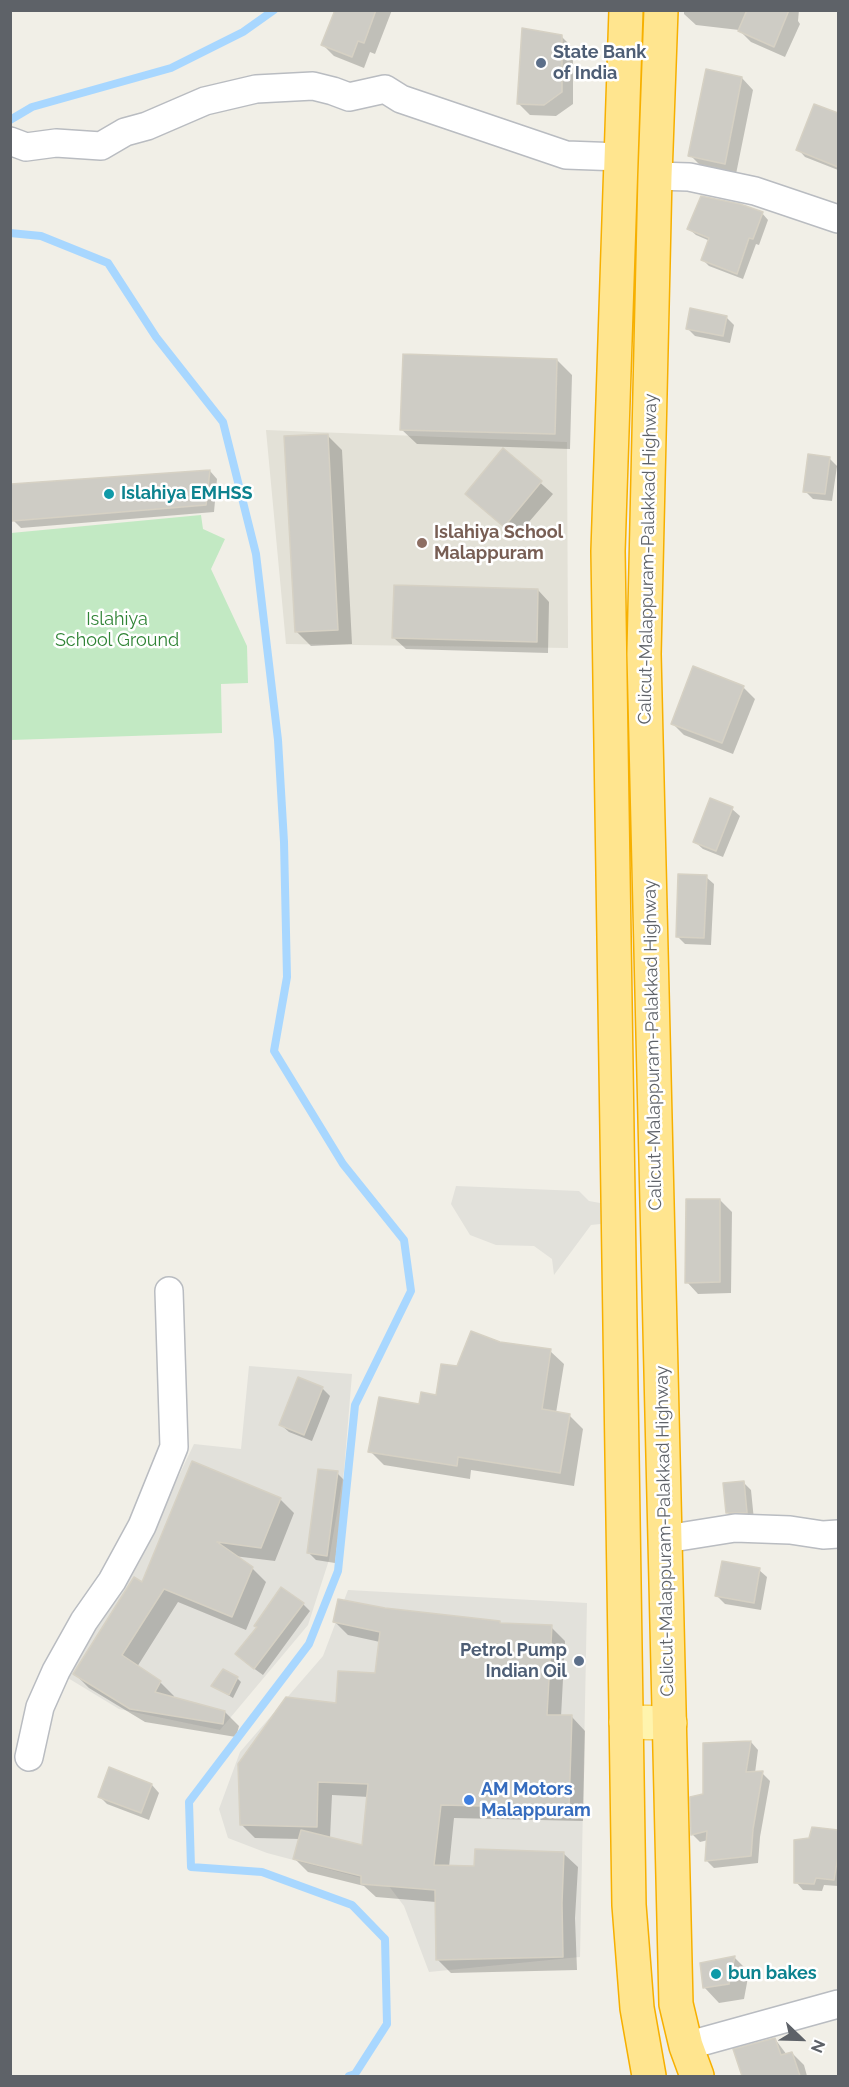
<!DOCTYPE html>
<style>
body{margin:0}
#map{position:relative;width:849px;height:2087px;overflow:hidden;background:#f1efe7;font-family:Raleway,sans-serif}
canvas{display:block}
.frame{position:absolute;inset:0;border:12px solid #5e6268;pointer-events:none}
.north{position:absolute;left:771px;top:2009px;width:60px;height:60px;-webkit-text-stroke:4px #fff;paint-order:stroke;rotate:113deg;font-size:16px;font-weight:700;line-height:24px;text-align:center;color:#5e6268}
.north::after{content:'';display:block;margin:auto;width:21px;height:27px;background:#5e6268;clip-path:polygon(50% 0,100% 100%,50% 72%,0 100%)}
</style>
<div id="map">
<canvas width="849" height="2087"></canvas>
<div class="frame"></div>
<div class="north">N</div>
</div>
<script>
const g = document.querySelector('canvas').getContext('2d');
g.lineJoin = 'round';
function fill(path, color) { g.fillStyle = color; g.fill(path, 'evenodd'); }
const shape = rows => new Path2D(rows.map(r => 'M' + r).join(''));
function trace(path, color, width, dash) { g.strokeStyle = color; g.lineWidth = width; g.lineCap = dash ? 'butt' : 'round'; g.setLineDash(dash || []); g.stroke(path); }
function label(font, color, halo, rows, align = 'center') {
  g.font = font + ' Raleway,sans-serif'; g.lineWidth = 5; g.setLineDash([]); g.textBaseline = 'middle'; g.strokeStyle = halo; g.fillStyle = color; for (const [text, x, y, turn = 0] of rows) {
    g.save(); g.translate(x, y); g.rotate((+turn || 0) * Math.PI / 180); g.textAlign = isNaN(turn) ? turn : align; if (halo) g.strokeText(text, 0, 0); g.fillText(text, 0, 0); g.restore();
  }
}
const industrial = shape([
 [456,1186,579,1191,589,1201,611,1205,609,1223,591,1225,554,1275,552,1259,534,1246,496,1245,470,1235,451,1204],
 [249,1366,352,1374,344,1471,329,1560,308,1625,220,1730,119,1709,63,1675,135,1567,194,1444,241,1449],
 [348,1590,587,1603,580,1957,429,1972,404,1906,388,1885,267,1853,228,1838,219,1809,240,1752,323,1656]
]);
const education = shape([
 [266,430,567,442,568,648,286,644]
]);
const green = shape([
 [201,515,203,529,225,539,211,569,247,646,248,683,221,684,222,733,11,740,11,533]
]);
const shadow = shape([
 [336,10,392,10,375,54,370,52,364,68,334,56,323,45],
 [684,10,799,10,798,21,800,24,785,57,751,42,739,30,696,25,684,14],
 [561,36,573,48,573,104,556,116,530,115,518,103],
 [742,78,753,90,736,174,702,167,690,155],
 [815,106,838,115,838,170,805,157,798,149],
 [762,213,768,220,759,245,756,244,743,279,709,266,703,260,710,241,696,235,689,229],
 [726,317,734,325,730,343,695,336,687,328],
 [557,360,572,375,570,449,417,444,401,429],
 [327,435,342,450,352,644,311,646,296,631],
 [503,450,553,494,516,537,478,505],
 [829,458,837,466,832,501,813,499,805,491],
 [210,471,217,479,214,512,21,528,13,520],
 [538,590,549,602,548,653,406,649,394,638],
 [743,687,755,699,733,754,684,735,673,724],
 [732,809,740,816,723,857,703,849,695,842],
 [706,877,714,884,711,945,685,944,677,936],
 [720,1200,732,1212,731,1293,698,1294,687,1282],
 [499,1344,550,1351,564,1364,556,1413,569,1415,583,1429,574,1486,471,1470,470,1479,384,1465,370,1451,420,1406,437,1397,458,1368],
 [322,1388,330,1396,312,1441,289,1432,281,1425],
 [337,1473,345,1481,335,1563,316,1560,309,1553],
 [744,1483,751,1490,754,1520,735,1521,728,1513],
 [280,1499,294,1513,275,1561,234,1556,252,1568,266,1582,246,1630,178,1602,137,1667,160,1682,174,1696,173,1698,225,1712,239,1726,236,1737,145,1722,89,1688,75,1674,142,1584],
 [759,1570,767,1577,761,1610,725,1604,717,1596],
 [303,1604,310,1611,263,1675,245,1662,258,1628,256,1626],
 [384,1610,499,1622,502,1625,551,1627,565,1641,561,1717,572,1717,585,1731,583,1821,454,1818,449,1867,475,1867,564,1854,578,1867,575,1918,577,1970,451,1973,437,1959,436,1902,376,1897,364,1886,308,1872,295,1859,300,1839,255,1838,241,1824,338,1705,377,1674,380,1642,348,1635,335,1622],
 [332,1795,369,1797,364,1847,330,1838],
 [237,1678,241,1682,233,1698,213,1686],
 [751,1742,758,1750,755,1773,762,1773,770,1781,760,1837,758,1863,714,1868,707,1861,708,1840,700,1842,692,1834,705,1795],
 [152,1785,159,1793,149,1820,107,1804,99,1796],
 [813,1829,838,1831,838,1886,824,1885,822,1891,803,1890,796,1882],
 [734,1957,749,1972,744,1999,719,2003,704,1987],
 [775,2039,787,2055,792,2053,804,2065,807,2076,743,2076,735,2050]
]);
const stream = shape([
 [10,120,32,107,171,68,243,32,274,10],
 [10,233,41,236,108,263,156,337,223,422,256,554,278,740,284,842,287,977,274,1051,343,1164,404,1240,411,1291,355,1405,338,1571,309,1644,189,1802,191,1867,262,1872,352,1905,385,1939,387,2024,355,2074,349,2076]
]);
const building = shape([
 [335,10,376,10,364,43,358,41,352,57,321,45,335,10],
 [747,10,789,10,774,47,738,31,747,10],
 [522,28,562,35,562,92,544,105,517,104,522,28],
 [706,69,742,77,725,164,688,156,706,69],
 [814,104,838,113,838,167,796,150,814,104],
 [701,196,740,204,763,212,753,239,749,238,737,274,701,260,709,238,687,229,701,196],
 [690,308,727,316,723,336,686,329,690,308],
 [403,354,557,359,555,434,400,430,403,354],
 [328,434,338,630,295,632,284,436,328,434],
 [503,448,542,481,504,527,465,494,503,448],
 [808,454,830,457,825,494,803,492,808,454],
 [210,470,206,505,12,521,11,484,210,470],
 [394,585,538,589,537,642,392,638,394,585],
 [693,666,744,686,722,743,671,724,693,666],
 [710,798,733,807,716,851,693,842,710,798],
 [678,874,707,875,704,938,676,937,678,874],
 [686,1199,720,1199,720,1282,685,1283,686,1199],
 [471,1331,500,1342,551,1349,542,1409,570,1414,560,1473,458,1457,457,1466,368,1452,379,1397,419,1404,421,1392,436,1395,441,1364,457,1366,471,1331],
 [298,1377,323,1387,304,1435,279,1425,298,1377],
 [192,1461,281,1498,261,1548,217,1542,253,1567,232,1617,164,1589,122,1655,161,1681,155,1692,225,1711,223,1724,130,1709,73,1674,134,1577,142,1582,192,1461],
 [318,1469,338,1471,327,1556,307,1553,318,1469],
 [744,1481,747,1513,726,1513,723,1483,744,1481],
 [722,1561,760,1568,754,1603,715,1596,722,1561],
 [281,1587,304,1603,254,1669,235,1654,257,1627,254,1626,281,1587],
 [338,1599,385,1608,500,1621,500,1623,552,1625,547,1715,572,1715,569,1808,441,1805,434,1865,474,1866,475,1849,564,1852,562,1903,563,1957,436,1960,435,1890,361,1884,361,1876,293,1859,301,1830,362,1845,368,1784,318,1782,317,1827,240,1825,238,1764,286,1697,336,1703,338,1671,375,1673,380,1632,333,1622,338,1599],
 [223,1669,238,1677,229,1695,211,1686,223,1669],
 [751,1741,746,1772,763,1771,753,1829,751,1856,705,1861,707,1831,691,1835,690,1797,703,1794,703,1743,751,1741],
 [109,1767,152,1784,141,1813,98,1797,109,1767],
 [812,1827,838,1830,838,1856,834,1880,816,1878,814,1884,794,1883,794,1840,809,1838,812,1827],
 [735,1956,729,1984,703,1988,700,1963,735,1956],
 [775,2038,781,2055,792,2052,800,2076,742,2076,733,2049,775,2038]
]);
const street = shape([
 [10,141,26,147,56,143,101,146,125,132,147,126,205,101,256,89,313,86,333,91,349,97,385,89,401,99,566,155,621,157],
 [655,176,689,177,755,191,838,219],
 [666,1539,735,1528,790,1530,823,1535,838,1534],
 [29,1757,40,1707,56,1671,84,1621,112,1581,142,1526,174,1447,169,1291],
 [686,2046,838,2004]
]);
const primary = shape([
 [626,1722,670,1723]
]);
const highway = shape([
 [626,10,608,551,629,1905,637,2008,649,2076],
 [661,10,655,176,644,654,676,2004,686,2046,697,2076]
]);
const markers = [
 [541,63,6,"#5c6f8a"],
 [109,494,6,"#0f9aa8"],
 [422,543,6,"#8d6e63"],
 [579,1661,6,"#5c6f8a"],
 [469,1800,6,"#3f7fe0"],
 [716,1974,6,"#0f9aa8"]
];
const serviceNames = [
 ["State Bank",553,53],
 ["of India",553,74],
 ["Petrol Pump",567,1651,"right"],
 ["Indian Oil",567,1672,"right"]
];
const cultureNames = [
 ["Islahiya EMHSS",121,494],
 ["bun bakes",728,1974]
];
const educationNames = [
 ["Islahiya School",434,533],
 ["Malappuram",434,554]
];
const streetNames = [
 ["Calicut-Malappuram-Palakkad Highway",648,559,-89],
 ["Calicut-Malappuram-Palakkad Highway",653,1045,-91],
 ["Calicut-Malappuram-Palakkad Highway",665,1531,-91]
];
const parkNames = [
 ["Islahiya",117,620],
 ["School Ground",117,641]
];
const shopNames = [
 ["AM Motors",481,1790],
 ["Malappuram",481,1811]
];
fill(industrial, '#e2e1db');
fill(education, '#e3e1d7');
fill(green, '#c2e9c3');
fill(shadow, '#0003');
trace(stream, '#a8d7ff', 8);
fill(building, '#ceccc5');
trace(building, '#d6d1c4', 1.5);
trace(street, '#b9bcc1', 30);
trace(primary, '#f9cf57', 36);
trace(highway, '#f7b000', 36);
trace(street, '#fff', 27);
trace(primary, '#fff4ad', 33);
trace(highway, '#ffe58f', 33);
for (const [x, y, r, color] of markers) { const dot = new Path2D(); dot.arc(x, y, r, 0, 2 * Math.PI); g.fillStyle = color; g.fill(dot); trace(dot, '#fff', 2); }
label('bold 18px', '#4e5e75', '#fff', serviceNames, 'left');
label('bold 18px', '#0d838f', '#fff', cultureNames, 'left');
label('bold 18px', '#785e54', '#fff', educationNames, 'left');
label('18px', '#5e6268', '#fff', streetNames);
label('18px', '#308436', '#fff', parkNames);
label('bold 18px', '#366cbe', '#fff', shopNames, 'left');
</script>
